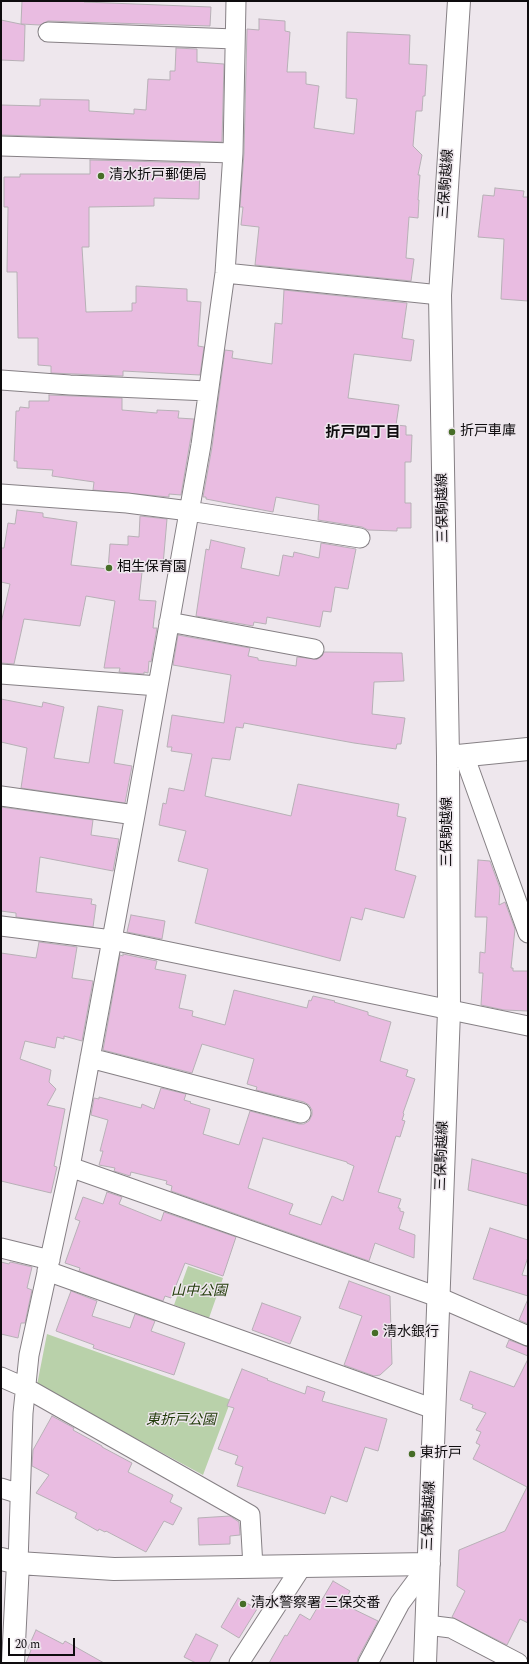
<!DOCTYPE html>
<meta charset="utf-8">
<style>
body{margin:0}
#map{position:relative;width:529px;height:1664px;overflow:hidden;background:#eee7ed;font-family:Spectral,serif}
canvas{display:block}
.frame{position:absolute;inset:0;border:2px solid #0e0c0e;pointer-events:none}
.scale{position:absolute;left:8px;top:1638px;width:67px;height:18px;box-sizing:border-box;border:2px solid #0e0c0e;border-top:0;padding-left:5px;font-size:12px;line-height:14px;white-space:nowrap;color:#0e0c0e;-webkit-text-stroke:3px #eee7ed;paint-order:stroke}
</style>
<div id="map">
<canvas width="529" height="1664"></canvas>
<div class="frame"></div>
<div class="scale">20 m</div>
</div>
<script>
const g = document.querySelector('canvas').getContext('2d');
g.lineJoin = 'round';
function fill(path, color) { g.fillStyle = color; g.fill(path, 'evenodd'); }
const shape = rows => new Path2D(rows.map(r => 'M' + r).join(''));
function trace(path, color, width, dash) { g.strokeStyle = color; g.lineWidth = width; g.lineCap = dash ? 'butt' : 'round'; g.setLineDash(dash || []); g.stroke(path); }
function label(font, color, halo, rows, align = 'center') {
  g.font = font + ' Spectral,"Noto Sans JP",serif'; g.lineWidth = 3; g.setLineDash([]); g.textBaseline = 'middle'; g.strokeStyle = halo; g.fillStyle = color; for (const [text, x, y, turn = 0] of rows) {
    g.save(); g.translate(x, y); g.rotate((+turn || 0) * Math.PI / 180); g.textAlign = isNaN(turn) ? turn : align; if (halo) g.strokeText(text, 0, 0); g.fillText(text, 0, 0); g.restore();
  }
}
const green = shape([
 [188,1266,223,1278,209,1318,174,1305],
 [47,1334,231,1400,203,1475,37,1385]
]);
const building = shape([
 [22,1,84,1,84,2,211,7,210,26,48,21,40,25,21,24,22,1],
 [259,19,285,21,285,31,290,32,287,72,306,72,306,84,319,86,314,128,354,134,357,99,346,98,347,32,410,35,409,64,427,65,425,96,423,96,422,111,416,111,413,146,422,155,418,175,420,175,418,200,419,200,418,218,409,217,406,258,414,259,411,281,255,265,259,227,241,225,243,207,240,207,244,153,247,29,259,30,259,19],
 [1,20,25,25,24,61,1,60,1,20],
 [176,48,197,49,197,62,224,64,222,142,1,135,1,105,40,106,40,99,89,100,89,111,134,114,134,109,146,110,148,79,170,80,170,71,175,71,176,48],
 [90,160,200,163,199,199,154,198,154,206,89,207,89,247,82,247,86,312,132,311,132,303,136,303,136,286,187,289,187,301,201,302,198,346,204,347,200,375,123,371,123,376,51,373,51,366,38,365,38,338,18,338,17,272,7,272,8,207,4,207,4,177,20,177,20,174,90,174,90,160],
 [495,188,524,191,523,197,528,197,528,301,501,299,504,239,478,237,483,195,494,196,495,188],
 [284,290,407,303,402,338,414,340,411,361,354,354,348,398,399,405,396,425,406,426,406,435,412,435,411,462,405,462,405,503,411,503,411,528,397,528,397,531,368,530,362,527,318,520,319,505,276,497,273,512,206,499,206,497,203,497,212,447,225,350,233,351,232,358,272,364,275,323,282,324,284,290],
 [49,395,122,398,122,410,157,413,157,410,179,411,178,418,194,419,181,495,169,494,169,497,93,490,94,482,52,476,53,470,17,468,17,461,14,461,16,411,19,411,20,407,29,408,29,401,49,401,49,395],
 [17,510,43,513,43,517,77,522,71,565,108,569,110,544,128,545,128,536,139,537,140,516,167,519,163,565,143,563,139,600,156,601,153,628,157,628,151,662,149,661,148,673,144,672,144,674,119,672,120,668,104,668,115,601,86,596,80,626,24,619,14,664,1,663,1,623,10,584,1,582,1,548,4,548,8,523,15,524,17,510],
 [211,540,245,548,241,568,279,576,283,555,293,557,294,552,319,558,321,543,356,549,348,589,335,587,331,612,323,611,320,627,267,617,266,624,254,622,253,626,196,616,206,549,209,550,211,540],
 [178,635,250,648,248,656,258,658,258,660,296,666,297,657,317,659,322,656,324,652,402,653,404,681,374,682,372,714,405,718,401,744,397,744,396,749,354,743,244,723,243,728,236,727,230,760,212,758,205,796,291,816,298,784,399,804,397,816,406,818,395,870,416,876,404,918,365,908,362,920,351,917,340,961,195,923,208,869,178,861,186,831,159,825,163,803,166,804,169,788,184,791,192,754,171,751,172,747,167,747,172,715,224,723,231,675,173,665,178,635],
 [1,699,42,707,43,702,64,707,54,758,89,763,98,706,123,710,114,763,132,766,125,803,21,788,27,748,1,742,1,699],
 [1,807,93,820,91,835,119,839,113,871,40,857,36,892,92,899,91,904,96,905,93,927,16,917,16,913,1,911,1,807],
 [478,860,490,861,500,888,499,905,505,902,515,929,511,968,513,968,513,971,528,971,528,1011,504,1010,481,1005,483,973,479,973,480,952,485,953,487,917,475,917,478,860],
 [131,915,165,921,162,939,127,932,131,915],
 [39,942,77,947,72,978,93,981,82,1041,64,1036,64,1039,57,1037,55,1048,25,1041,20,1059,51,1070,49,1082,56,1089,47,1105,65,1109,54,1166,57,1167,51,1193,1,1181,1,953,36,958,39,942],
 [123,954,157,961,155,969,186,975,179,1008,193,1011,192,1016,225,1025,234,990,307,1008,309,1000,311,1001,313,996,335,1001,334,1002,368,1012,368,1015,391,1022,380,1061,408,1070,406,1076,415,1079,403,1113,404,1114,402,1120,405,1121,400,1137,396,1136,378,1192,401,1199,398,1208,400,1208,400,1211,404,1212,399,1229,415,1235,414,1258,375,1243,369,1261,171,1191,172,1186,166,1184,167,1181,131,1172,130,1176,114,1171,115,1168,99,1165,103,1151,100,1151,108,1120,91,1115,94,1098,99,1099,99,1097,141,1108,142,1104,154,1109,161,1088,186,1094,184,1100,191,1102,190,1103,210,1109,203,1134,239,1145,250,1111,299,1124,304,1124,309,1121,312,1115,312,1110,309,1105,304,1102,256,1090,257,1087,247,1084,254,1059,202,1044,192,1073,103,1050,120,955,123,956,123,954],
 [263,1138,347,1162,347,1163,354,1166,343,1201,332,1196,321,1225,289,1214,293,1204,248,1188,263,1138],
 [472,1159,528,1174,528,1206,468,1190,472,1159],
 [107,1192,122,1197,119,1204,161,1221,164,1212,236,1237,223,1276,185,1263,171,1298,165,1296,163,1301,79,1271,80,1268,65,1263,80,1221,75,1219,83,1197,103,1204,107,1192],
 [490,1228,528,1240,528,1257,522,1275,528,1276,528,1296,473,1279,490,1228],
 [1,1262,9,1264,10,1262,15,1263,32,1267,27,1288,32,1290,25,1323,21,1323,18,1338,1,1334,1,1262],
 [349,1281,390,1296,392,1364,380,1375,374,1376,344,1365,362,1316,339,1308,349,1281],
 [71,1291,97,1301,92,1316,130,1328,135,1314,155,1321,151,1331,185,1343,174,1375,93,1348,94,1345,56,1331,71,1291],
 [528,1299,528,1324,519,1320,528,1299],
 [262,1303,301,1317,290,1344,252,1330,262,1303],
 [509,1340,528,1347,528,1356,506,1347,509,1340],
 [528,1359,528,1623,520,1619,507,1645,452,1617,465,1591,457,1586,459,1550,505,1531,527,1487,473,1459,480,1445,476,1443,481,1432,476,1430,486,1413,472,1408,473,1405,460,1400,470,1371,514,1387,528,1359],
 [242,1369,268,1379,267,1380,305,1394,307,1386,325,1392,322,1401,387,1419,378,1451,365,1447,347,1502,331,1496,325,1514,237,1486,243,1467,235,1464,238,1456,218,1449,234,1408,227,1406,242,1369],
 [52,1416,74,1428,73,1430,102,1446,102,1447,132,1463,128,1472,173,1495,170,1502,182,1508,173,1525,164,1521,146,1552,106,1531,105,1532,99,1529,98,1531,75,1518,77,1513,36,1493,49,1475,32,1466,33,1450,52,1416],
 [230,1516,239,1522,240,1535,230,1536,230,1544,199,1545,198,1518,230,1516],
 [333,1581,350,1591,343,1604,378,1621,358,1658,357,1663,269,1663,285,1635,287,1636,300,1614,310,1620,333,1581],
 [238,1598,257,1609,239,1638,221,1627,238,1598],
 [36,1630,63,1644,65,1641,104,1663,26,1663,31,1650,28,1648,36,1630],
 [196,1634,218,1645,209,1663,196,1663,184,1657,196,1634]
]);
const street = shape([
 [48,32,235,39],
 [1,146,233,153],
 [225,273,440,295],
 [1,380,70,385,208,391],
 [1,494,127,503,189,511,360,538],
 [169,622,314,649],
 [1,674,158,686],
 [464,755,528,933],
 [1,796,135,815],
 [1,926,112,940,528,1026],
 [90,1058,301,1113],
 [70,1167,438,1297,528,1336],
 [1,1248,50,1260],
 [47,1271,434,1409],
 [1,1377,26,1388,250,1515,253,1567],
 [1,1488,20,1494],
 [18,1563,23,1413,29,1355,70,1167,135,815,201,445,225,273,233,153,236,1],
 [427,1625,451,1628,518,1663],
 [239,1663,302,1566],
 [368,1663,400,1603,429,1564]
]);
const secondary = shape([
 [448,757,528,749],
 [1,1559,18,1563,114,1569,429,1564],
 [13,1663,18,1563],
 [425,1663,449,1011,448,757,440,295,459,1]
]);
const markers = [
 [101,176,4,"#466d27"],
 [452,432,4,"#466d27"],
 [109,568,4,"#466d27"],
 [375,1333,4,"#466d27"],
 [412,1454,4,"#466d27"],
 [243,1604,4,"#466d27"]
];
const poiNames = [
 ["清水折戸郵便局",109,176],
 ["折戸車庫",460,432],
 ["相生保育園",117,568],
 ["清水銀行",383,1333],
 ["東折戸",420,1454],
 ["清水警察署 三保交番",251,1604]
];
const streetNames = [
 ["三保駒越線",447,184,-86],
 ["三保駒越線",444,508,-91],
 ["三保駒越線",448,832,-90],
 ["三保駒越線",443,1156,-88],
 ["三保駒越線",430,1516,-88]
];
const parkNames = [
 ["山中公園",199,1292],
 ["東折戸公園",181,1421]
];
const neighbourhoodNames = [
 ["折戸四丁目",363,434]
];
fill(green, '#b9d1aa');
fill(building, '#e9bce1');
trace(building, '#b7b0b6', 1);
trace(street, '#868085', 21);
trace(secondary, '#868085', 24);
trace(street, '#fff', 19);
trace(secondary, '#fff', 22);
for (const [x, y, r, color] of markers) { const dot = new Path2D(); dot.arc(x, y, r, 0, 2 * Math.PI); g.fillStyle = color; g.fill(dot); trace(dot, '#eee7ed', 1.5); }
label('14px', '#0e0c0e', '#eee7ed', poiNames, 'left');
label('14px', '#0e0c0e', '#eee7ed', streetNames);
label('italic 14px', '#1f3907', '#eee7ed', parkNames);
label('bold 15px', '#0e0c0e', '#eee7ed', neighbourhoodNames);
</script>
